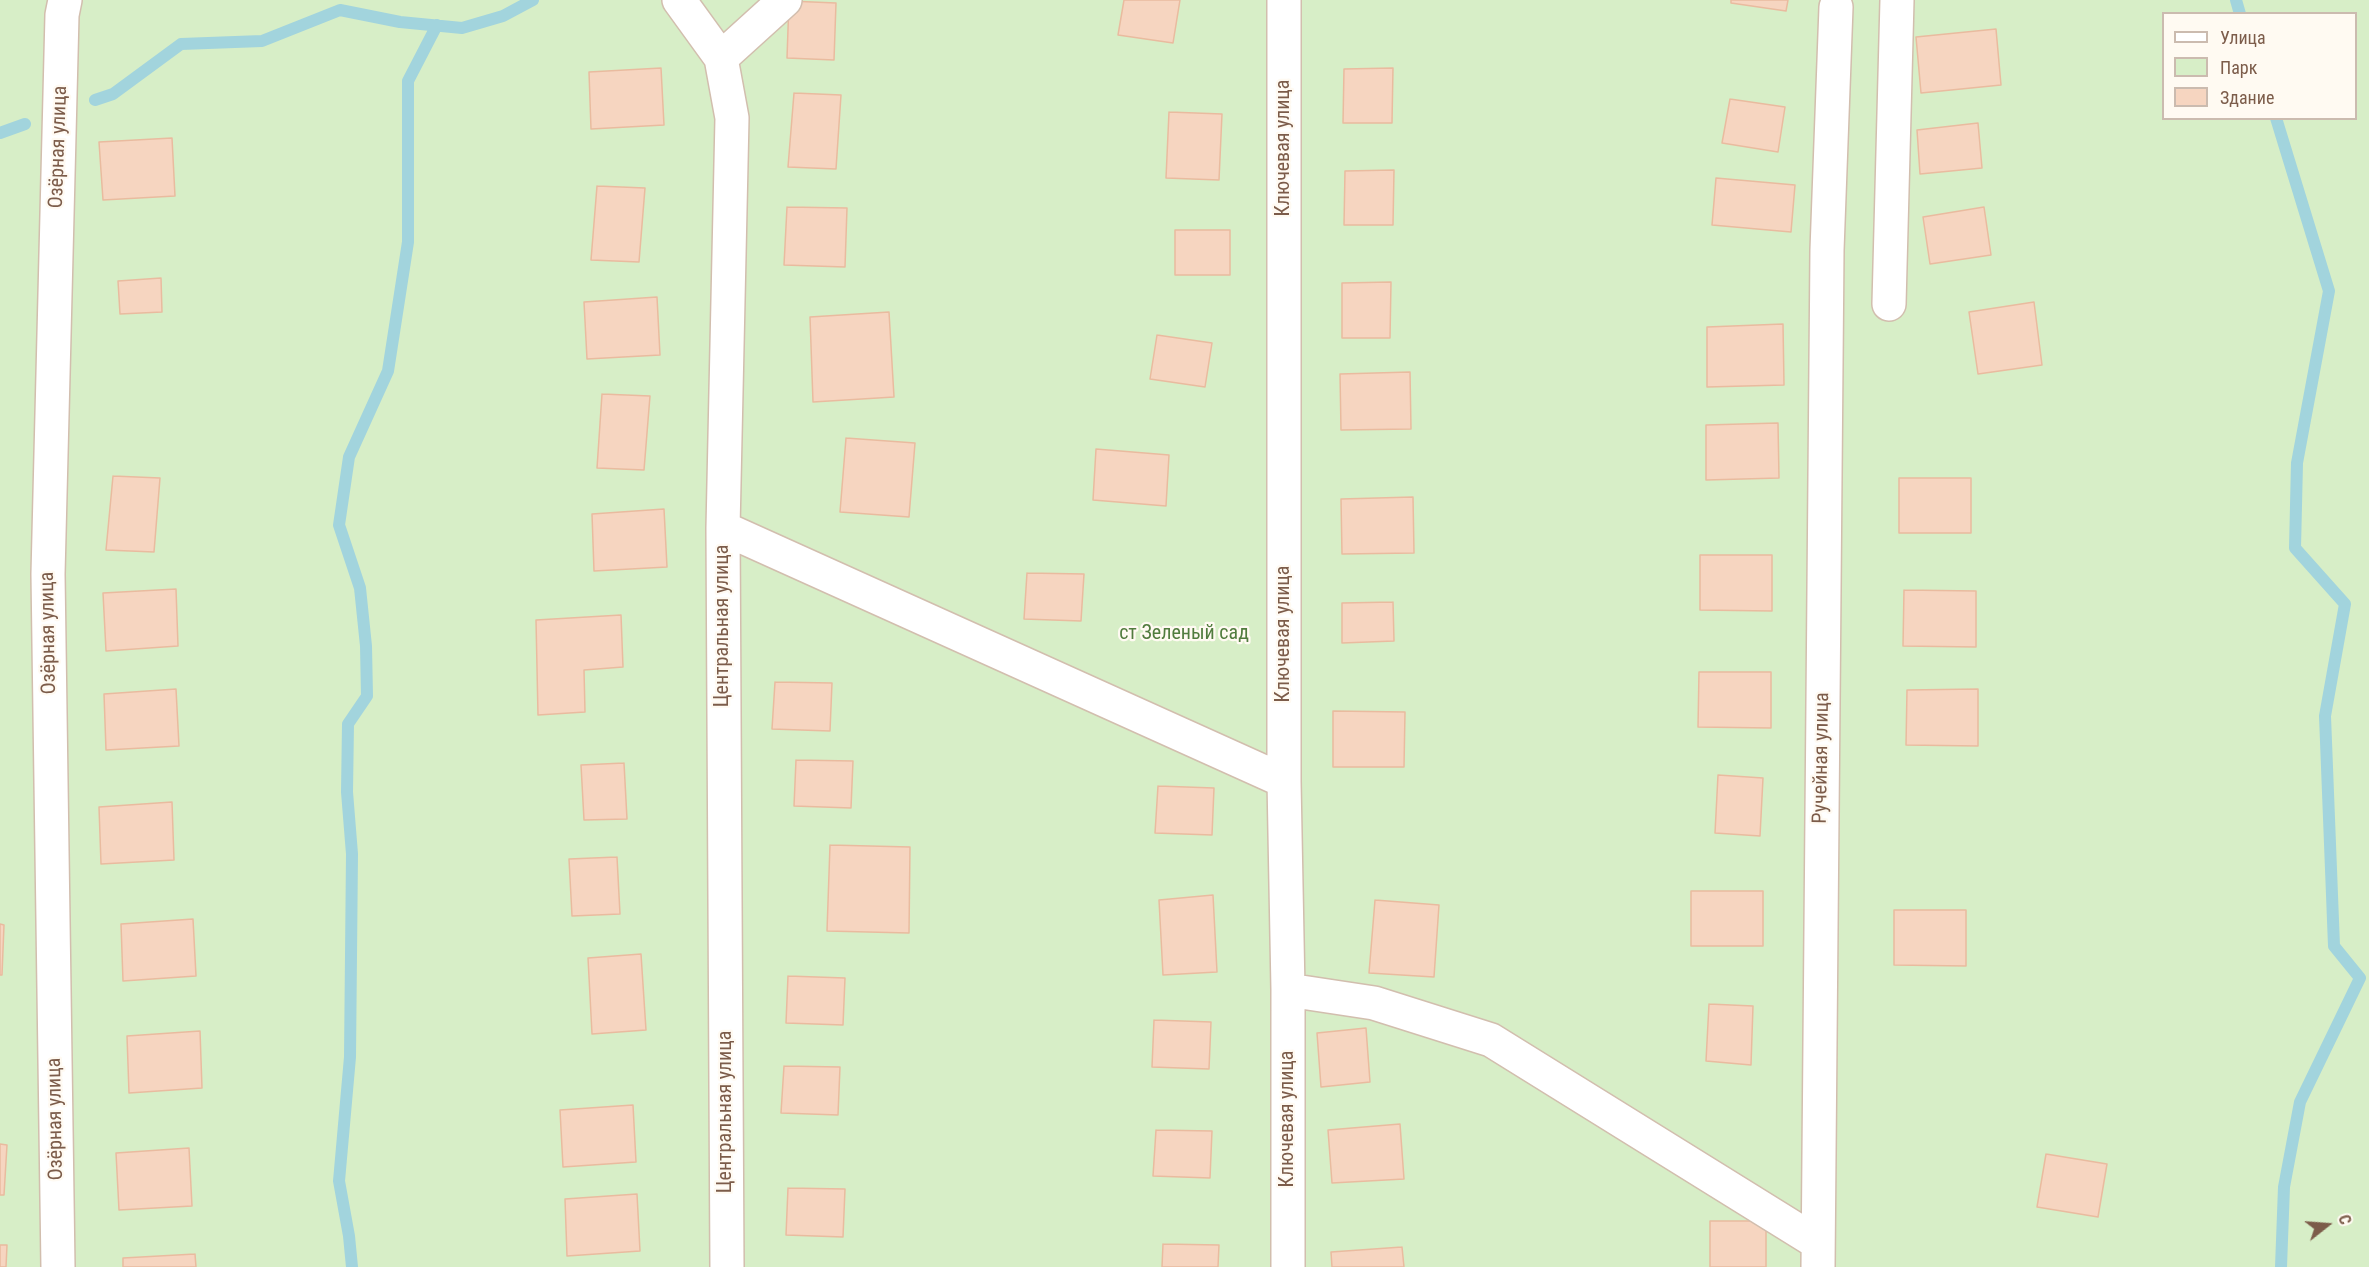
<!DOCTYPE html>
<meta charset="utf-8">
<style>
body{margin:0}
#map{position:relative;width:2369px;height:1267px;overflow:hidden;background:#fef6ea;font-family:"Roboto Condensed",sans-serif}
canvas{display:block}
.legend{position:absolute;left:2162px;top:12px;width:195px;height:108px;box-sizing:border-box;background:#fffaf2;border:2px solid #cbbbaf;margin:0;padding:8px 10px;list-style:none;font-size:18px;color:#7c5c4a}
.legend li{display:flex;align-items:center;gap:12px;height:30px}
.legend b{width:30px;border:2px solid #cbbbaf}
.north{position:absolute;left:2297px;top:1195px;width:60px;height:60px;-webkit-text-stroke:4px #fffaf2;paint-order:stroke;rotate:73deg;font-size:16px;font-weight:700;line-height:24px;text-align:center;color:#7c5c4a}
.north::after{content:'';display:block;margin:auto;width:21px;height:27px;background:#7c5c4a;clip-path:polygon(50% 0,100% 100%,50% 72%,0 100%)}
</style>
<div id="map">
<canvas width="2369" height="1267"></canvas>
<ul class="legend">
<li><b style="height:8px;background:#fff"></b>Улица</li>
<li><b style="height:16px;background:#d7eec7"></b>Парк</li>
<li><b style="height:16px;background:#f6d5c0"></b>Здание</li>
</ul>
<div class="north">С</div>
</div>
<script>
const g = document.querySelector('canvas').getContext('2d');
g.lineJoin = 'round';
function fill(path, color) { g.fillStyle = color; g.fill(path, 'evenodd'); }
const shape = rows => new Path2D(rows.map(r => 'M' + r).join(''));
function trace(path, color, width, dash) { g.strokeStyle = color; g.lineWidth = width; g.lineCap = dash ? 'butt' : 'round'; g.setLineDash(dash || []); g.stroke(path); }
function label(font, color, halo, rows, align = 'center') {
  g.font = font + ' "Roboto Condensed",sans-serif'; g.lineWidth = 4.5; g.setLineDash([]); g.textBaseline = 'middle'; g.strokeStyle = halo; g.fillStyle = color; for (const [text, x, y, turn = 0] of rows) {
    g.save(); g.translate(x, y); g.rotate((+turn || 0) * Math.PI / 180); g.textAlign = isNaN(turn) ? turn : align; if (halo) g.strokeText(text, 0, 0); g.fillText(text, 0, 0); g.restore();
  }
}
const green = shape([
 [0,0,2369,0,2369,1267,0,1267],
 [2164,14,2356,14,2356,118,2164,118]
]);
const stream = shape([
 [2236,0,2240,14],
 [95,100,113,94,181,44,262,41,340,10,400,22,462,28,503,16,533,0],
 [2276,118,2329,291,2297,463,2295,548,2345,604,2325,716,2334,946,2360,978,2300,1102,2284,1187,2281,1267],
 [0,133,25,124],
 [352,1267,349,1236,339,1181,350,1057,352,854,347,792,348,724,367,696,366,646,360,588,339,525,349,457,388,371,408,242,408,81,437,25]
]);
const building = shape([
 [1124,0,1180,0,1173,43,1118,35,1124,0],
 [1731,0,1788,0,1786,11,1731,3,1731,0],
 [789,1,836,3,834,60,787,58,789,1],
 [1996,29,2001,85,1921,93,1916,37,1996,29],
 [661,68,664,125,591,129,589,72,661,68],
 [1393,68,1392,123,1343,123,1344,69,1393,68],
 [794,93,841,95,836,169,788,167,794,93],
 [1730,99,1785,107,1778,152,1722,143,1730,99],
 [1169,112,1222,114,1219,180,1166,178,1169,112],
 [1978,123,1982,168,1920,174,1917,130,1978,123],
 [172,138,175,196,103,200,99,142,172,138],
 [1394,170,1393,225,1344,225,1345,171,1394,170],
 [1716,178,1795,185,1791,232,1712,225,1716,178],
 [597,186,645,188,639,262,591,260,597,186],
 [787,207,847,208,845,267,784,265,787,207],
 [1984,207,1991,255,1930,264,1923,217,1984,207],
 [1175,230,1230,230,1230,275,1175,275,1175,230],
 [161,278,162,312,120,314,118,281,161,278],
 [1391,282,1390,338,1342,338,1342,283,1391,282],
 [657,297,660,355,587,359,584,302,657,297],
 [2034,302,2042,365,1978,374,1969,312,2034,302],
 [889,312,894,397,813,402,810,317,889,312],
 [1783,324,1784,385,1707,387,1707,327,1783,324],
 [1157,335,1212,343,1205,387,1150,379,1157,335],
 [1410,372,1411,429,1341,430,1340,374,1410,372],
 [602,394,650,396,644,470,597,468,602,394],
 [1778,423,1779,478,1706,480,1706,425,1778,423],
 [846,438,915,443,909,517,840,512,846,438],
 [1096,449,1169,455,1166,506,1093,500,1096,449],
 [113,476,160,478,154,552,106,550,113,476],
 [1899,478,1971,478,1971,533,1899,533,1899,478],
 [1413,497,1414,553,1342,554,1341,499,1413,497],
 [664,509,667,567,594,571,592,514,664,509],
 [1700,555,1772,555,1772,611,1700,610,1700,555],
 [1027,573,1084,574,1081,621,1024,619,1027,573],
 [176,589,178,646,106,651,103,593,176,589],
 [1904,590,1976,591,1976,647,1903,646,1904,590],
 [1393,602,1394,641,1342,643,1342,603,1393,602],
 [621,615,623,667,584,670,585,712,538,715,536,620,621,615],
 [1699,672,1771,672,1771,728,1698,727,1699,672],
 [775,682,832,683,830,731,772,729,775,682],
 [176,689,179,746,106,750,104,694,176,689],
 [1978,689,1978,746,1906,745,1907,690,1978,689],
 [1333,711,1405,712,1404,767,1333,767,1333,711],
 [796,760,853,761,851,808,794,806,796,760],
 [624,763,627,819,584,820,581,765,624,763],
 [1718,775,1763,778,1760,836,1715,833,1718,775],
 [1158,786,1214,788,1212,835,1155,833,1158,786],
 [172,802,174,860,101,864,99,807,172,802],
 [830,845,910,847,909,933,827,931,830,845],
 [617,857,620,914,572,916,569,859,617,857],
 [1691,891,1763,891,1763,946,1691,946,1691,891],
 [1213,895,1217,972,1163,975,1159,900,1213,895],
 [1375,900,1439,905,1434,977,1369,973,1375,900],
 [1894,910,1966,910,1966,966,1894,965,1894,910],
 [193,919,196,976,123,981,121,924,193,919],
 [0,924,4,925,2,975,0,975,0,924],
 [641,954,646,1030,592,1034,588,958,641,954],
 [788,976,845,978,843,1025,786,1023,788,976],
 [1709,1004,1753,1006,1751,1065,1706,1061,1709,1004],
 [1154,1020,1211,1022,1209,1069,1152,1067,1154,1020],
 [1366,1028,1370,1082,1321,1087,1317,1033,1366,1028],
 [200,1031,202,1088,129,1093,127,1036,200,1031],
 [784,1066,840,1067,838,1115,781,1113,784,1066],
 [633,1105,636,1162,563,1167,560,1110,633,1105],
 [1400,1124,1404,1179,1332,1183,1328,1130,1400,1124],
 [1156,1130,1212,1131,1210,1178,1153,1176,1156,1130],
 [0,1144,7,1145,4,1195,0,1195,0,1144],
 [189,1148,192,1206,119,1210,116,1153,189,1148],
 [2046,1154,2107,1164,2098,1217,2037,1207,2046,1154],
 [788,1188,845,1189,843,1237,786,1235,788,1188],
 [637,1194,640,1251,567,1256,565,1199,637,1194],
 [1710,1221,1766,1221,1766,1267,1710,1267,1710,1221],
 [1163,1244,1219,1245,1218,1267,1162,1267,1163,1244],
 [0,1245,7,1245,6,1267,0,1267,0,1245],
 [1402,1247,1404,1267,1332,1267,1331,1252,1402,1247],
 [195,1254,196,1267,123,1267,123,1258,195,1254]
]);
const minor = shape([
 [679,0,721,58,732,118,723,528,727,1267],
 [1284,0,1284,781,1288,990,1288,1267],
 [721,58,785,0],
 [1889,304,1897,0],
 [723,528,1284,781],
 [1288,990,1374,1003,1491,1040,1818,1243],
 [58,1267,48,574,62,15,65,0],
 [1818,1267,1827,250,1836,7]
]);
const streetNames = [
 ["Озёрная улица",59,147,-88],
 ["Ключевая улица",1284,148,-90],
 ["Центральная улица",723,626,-90],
 ["Озёрная улица",49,633,-91],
 ["Ключевая улица",1284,634,-90],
 ["Ручейная улица",1822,758,-89],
 ["Центральная улица",726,1112,-90],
 ["Озёрная улица",56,1119,-91],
 ["Ключевая улица",1288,1119,-90]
];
const parkNames = [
 ["ст Зеленый сад",1184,634]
];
fill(green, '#d7eec7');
trace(stream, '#a2d4dd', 12);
fill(building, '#f6d5c0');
trace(building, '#e9bb9f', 1.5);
trace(minor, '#d2beae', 36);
trace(minor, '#fff', 33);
label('20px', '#7c5c4a', '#fffaf2', streetNames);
label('20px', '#517c3e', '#fffaf2', parkNames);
</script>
